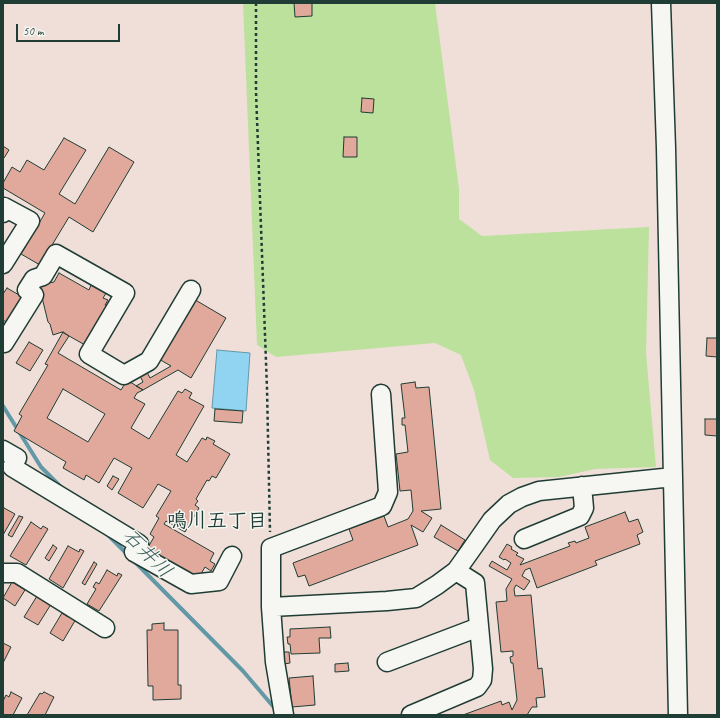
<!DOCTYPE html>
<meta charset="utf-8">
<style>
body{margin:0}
#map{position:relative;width:720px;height:718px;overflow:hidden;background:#f0dfd8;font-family:Caveat,sans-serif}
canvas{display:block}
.frame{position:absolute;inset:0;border:4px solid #1f3d34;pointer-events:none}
.scale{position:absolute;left:16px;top:24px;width:104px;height:18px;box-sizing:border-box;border:2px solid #1f3d34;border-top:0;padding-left:5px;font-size:12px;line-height:14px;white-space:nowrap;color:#1f3d34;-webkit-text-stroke:3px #f6f6f2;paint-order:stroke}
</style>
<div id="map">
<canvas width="720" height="718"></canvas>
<div class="frame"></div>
<div class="scale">50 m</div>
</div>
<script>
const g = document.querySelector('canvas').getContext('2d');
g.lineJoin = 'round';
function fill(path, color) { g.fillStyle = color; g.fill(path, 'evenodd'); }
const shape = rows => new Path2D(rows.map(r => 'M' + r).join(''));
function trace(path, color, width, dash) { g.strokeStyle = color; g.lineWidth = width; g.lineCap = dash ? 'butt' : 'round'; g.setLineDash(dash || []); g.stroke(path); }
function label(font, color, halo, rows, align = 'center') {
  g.font = font + ' Caveat,"Klee One",sans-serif'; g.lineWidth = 3; g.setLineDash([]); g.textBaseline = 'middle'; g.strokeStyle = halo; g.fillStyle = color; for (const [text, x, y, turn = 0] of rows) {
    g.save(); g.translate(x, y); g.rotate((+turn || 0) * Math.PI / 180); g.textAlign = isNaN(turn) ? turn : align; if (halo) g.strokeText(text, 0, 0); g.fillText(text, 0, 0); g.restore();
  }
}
const green = shape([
 [243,3,435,3,459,189,459,219,482,236,649,227,646,353,656,467,595,469,559,477,513,478,490,460,474,390,461,355,435,343,276,357,257,345]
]);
const water = shape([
 [217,350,250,353,246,411,212,408,217,350]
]);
const stream = shape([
 [3,406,41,467,62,488],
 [106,533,128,555],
 [133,560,243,671,277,711]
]);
const building = shape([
 [294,3,312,3,312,16,295,17,294,3],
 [362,98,374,99,373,113,361,112,362,98],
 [344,137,357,137,357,157,343,157,344,137],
 [64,138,86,150,59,194,75,204,109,147,134,162,93,232,69,217,40,265,21,254,45,213,3,188,3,183,12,167,20,172,27,160,44,170,64,138],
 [3,146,9,150,4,158,3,157,3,146],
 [59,273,89,290,91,285,96,288,98,285,108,290,103,298,108,300,105,305,107,306,85,345,62,332,53,335,50,324,48,322,39,285,54,282,59,273],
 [7,288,26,299,11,325,3,320,3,294,7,288],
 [192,298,226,318,191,378,178,370,143,390,136,386,143,382,140,376,147,372,150,378,171,366,157,358,192,298],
 [63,332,69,336,58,353,121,390,127,380,143,390,137,393,134,398,145,404,131,428,149,439,178,391,182,393,185,389,192,393,189,398,204,406,176,455,187,462,202,438,206,440,207,437,215,441,213,444,230,454,216,478,212,476,209,481,207,480,196,499,198,501,195,505,199,508,185,532,166,521,164,524,214,553,210,561,215,564,211,571,205,567,198,579,147,549,154,537,150,534,159,518,156,516,171,491,158,484,143,508,118,493,132,468,114,458,99,483,86,475,84,480,63,468,66,462,14,431,22,416,19,414,48,365,45,364,63,332],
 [63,389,105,414,88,442,47,418,63,389],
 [707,338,717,338,717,357,706,356,707,338],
 [29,342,43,350,30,371,16,363,29,342],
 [415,382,416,388,429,387,441,509,421,511,432,518,423,532,411,525,418,545,309,586,305,575,298,577,293,563,353,540,349,529,384,516,388,527,408,519,413,511,411,490,400,491,396,454,408,452,405,425,402,425,402,418,405,418,401,384,415,382],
 [215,409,243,411,242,423,214,421,215,409],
 [705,419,717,419,717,436,705,435,705,419],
 [113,476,119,479,112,490,107,486,113,476],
 [4,508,15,514,3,535,3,509,4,508],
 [625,512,629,522,638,519,643,532,637,535,640,544,595,561,597,565,537,588,530,568,525,570,522,576,530,581,524,590,516,585,514,589,515,596,531,595,538,669,542,668,545,697,536,698,537,707,532,707,527,715,463,715,501,701,502,705,509,702,512,710,517,700,513,663,511,663,510,657,513,656,513,651,501,652,496,602,507,601,506,589,512,579,489,566,492,561,507,570,511,563,505,559,504,560,499,557,507,544,512,547,511,549,518,553,516,555,524,559,520,565,570,546,568,543,575,541,576,543,589,538,585,527,625,512],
 [19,516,23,517,12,537,8,535,19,516],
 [31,522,41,529,43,526,48,529,26,565,10,556,31,522],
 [441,525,465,540,458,551,434,537,441,525],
 [53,545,57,548,49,561,45,558,53,545],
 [68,546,79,552,80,549,84,551,63,588,49,579,68,546],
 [94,562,97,564,85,585,82,583,94,562],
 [107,570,117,576,118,573,122,575,99,611,87,604,96,589,93,587,96,582,99,584,107,570],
 [12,582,25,590,15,606,3,598,12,582],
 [37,596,53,601,38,625,24,617,37,596],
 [62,613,68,617,69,615,76,619,63,641,50,633,62,613],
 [164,623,164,630,178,630,178,685,181,685,181,699,153,700,153,686,148,686,147,630,152,630,152,624,164,623],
 [330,627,331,638,319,638,320,653,291,654,290,644,288,644,287,637,290,637,290,629,330,627],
 [3,643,11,647,3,663,3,643],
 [283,652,289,652,290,663,284,664,283,652],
 [348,663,349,671,335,672,335,664,348,663],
 [313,676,315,705,292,707,289,678,313,676],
 [11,692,22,698,13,715,3,715,3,701,6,695,9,697,11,692],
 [44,692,54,697,45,715,27,715,40,693,42,694,44,692]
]);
const path = shape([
 [256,3,256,92,267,389,270,532]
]);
const minor = shape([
 [661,3,666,148,678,715],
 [3,213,4,207,30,221,3,264],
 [3,343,4,343,34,295,27,290,34,279,43,276,56,254,125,293,89,354,124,375,149,361,191,290],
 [3,450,17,458,12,467,139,544,134,552,191,584,219,581,232,556],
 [524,539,580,516,584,508,582,486],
 [3,573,17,573,105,628],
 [271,607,387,601,416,598,437,585,456,571,471,550,492,520,509,504,522,497,539,491,673,477],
 [387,662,479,627],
 [284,715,275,662,271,607,271,548,382,506,388,492,381,394],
 [411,715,477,687,482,680,483,669,475,583,456,571]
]);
const neighbourhoodNames = [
 ["鳴川五丁目",217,522]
];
const waterNames = [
 ["石井川",147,554,45]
];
fill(green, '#bbe19c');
fill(water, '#90d4f2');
trace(water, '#6398a6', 1);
trace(stream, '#6398a6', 4);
fill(building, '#e1a89c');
trace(building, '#1f3d34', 1);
trace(minor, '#1f3d34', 21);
trace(path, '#1f3d34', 2.5, [3, 3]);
trace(minor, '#f6f6f2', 18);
label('bold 20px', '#1f3d34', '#f6f6f2', neighbourhoodNames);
label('italic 20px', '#365b5a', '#f6f6f2', waterNames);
</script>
